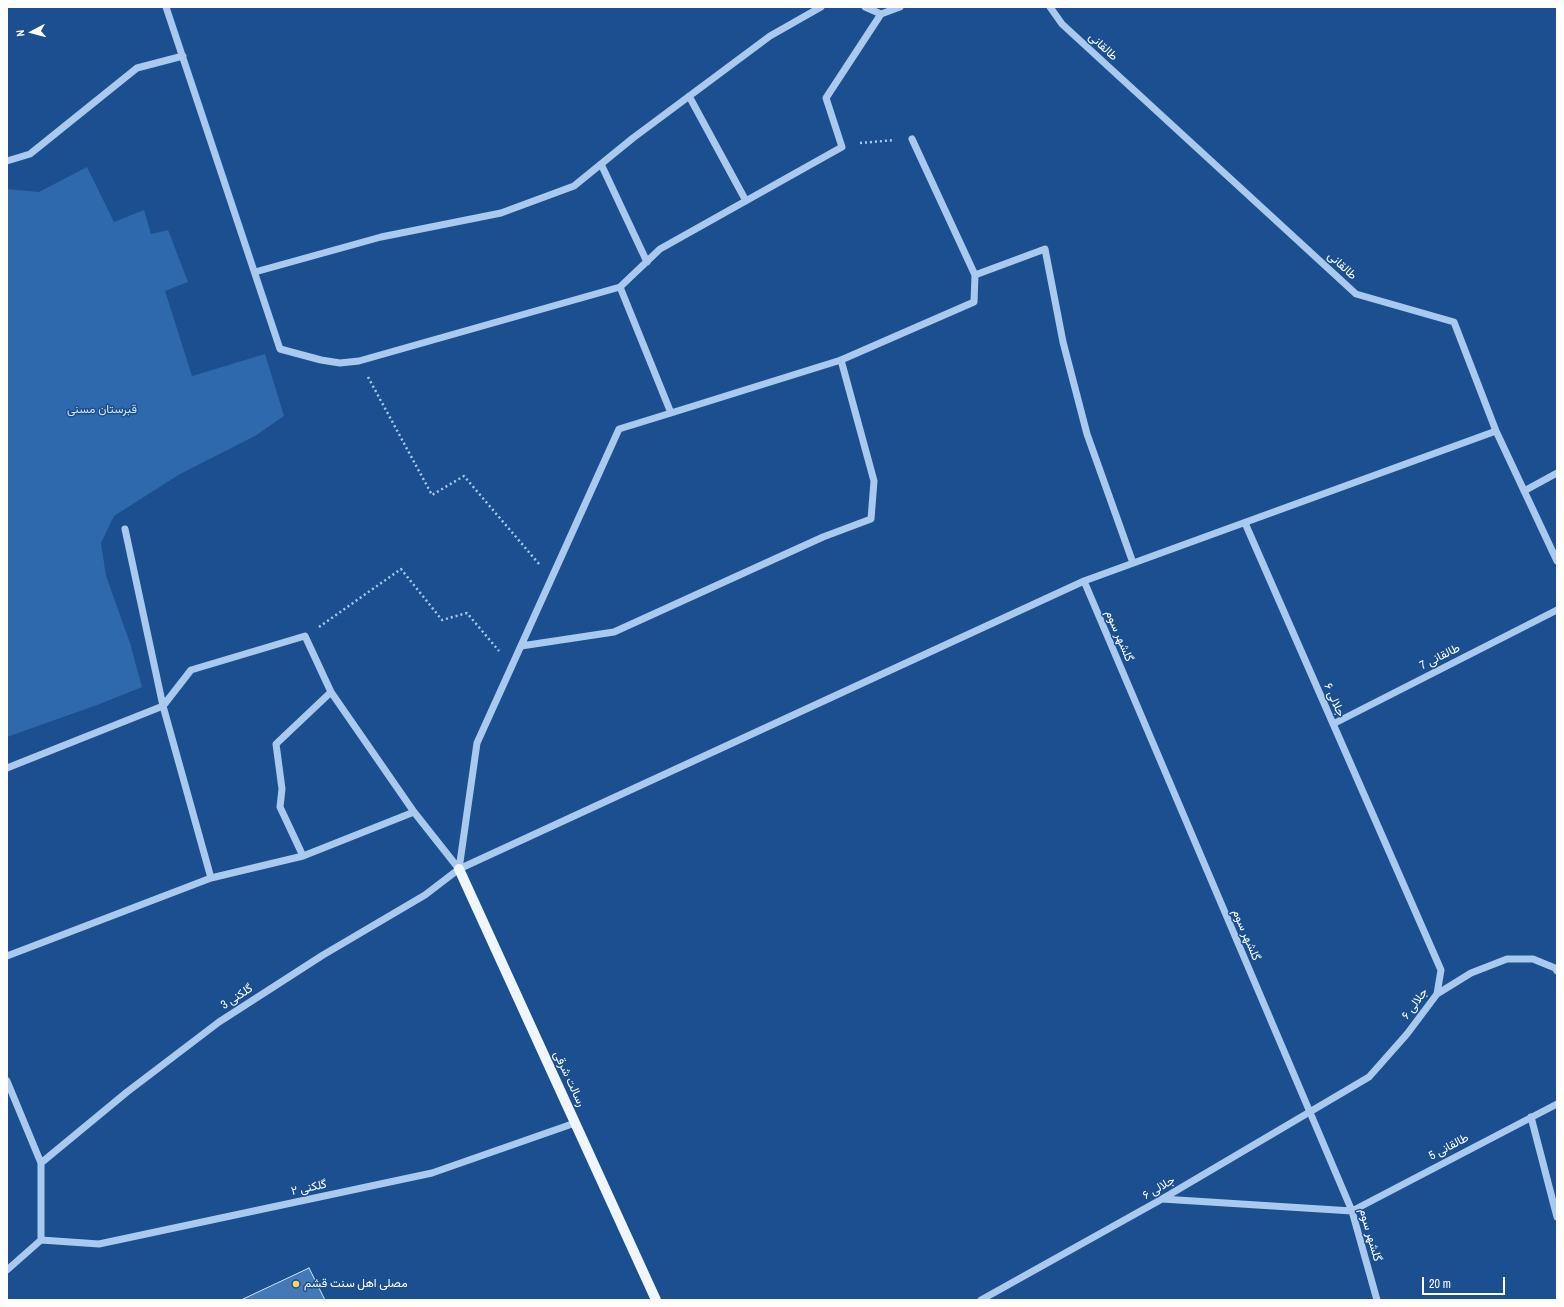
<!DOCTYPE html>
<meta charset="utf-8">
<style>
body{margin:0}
#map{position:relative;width:1564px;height:1307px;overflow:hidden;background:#1b4f8f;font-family:"Archivo Narrow",sans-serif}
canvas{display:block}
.frame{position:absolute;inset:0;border:8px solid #fff;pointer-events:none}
.north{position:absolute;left:12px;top:12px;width:40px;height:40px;-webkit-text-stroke:3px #1b4f8f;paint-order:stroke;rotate:264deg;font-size:11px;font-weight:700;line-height:16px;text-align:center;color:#fff}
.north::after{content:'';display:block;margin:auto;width:14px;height:18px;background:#fff;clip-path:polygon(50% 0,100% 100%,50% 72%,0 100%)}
.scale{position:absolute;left:1422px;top:1277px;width:83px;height:18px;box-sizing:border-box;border:2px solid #fff;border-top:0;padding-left:5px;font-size:12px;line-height:14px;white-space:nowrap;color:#fff;-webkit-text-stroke:3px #1b4f8f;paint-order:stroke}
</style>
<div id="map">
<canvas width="1564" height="1307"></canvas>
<div class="frame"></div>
<div class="north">N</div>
<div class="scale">20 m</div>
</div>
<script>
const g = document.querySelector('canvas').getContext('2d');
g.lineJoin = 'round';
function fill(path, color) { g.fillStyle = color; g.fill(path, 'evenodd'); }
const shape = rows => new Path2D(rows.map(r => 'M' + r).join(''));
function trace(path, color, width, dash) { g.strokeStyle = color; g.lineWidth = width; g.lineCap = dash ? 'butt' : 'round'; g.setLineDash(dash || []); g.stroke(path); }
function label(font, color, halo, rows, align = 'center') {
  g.font = font + ' "Archivo Narrow",Vazirmatn,sans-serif'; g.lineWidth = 3; g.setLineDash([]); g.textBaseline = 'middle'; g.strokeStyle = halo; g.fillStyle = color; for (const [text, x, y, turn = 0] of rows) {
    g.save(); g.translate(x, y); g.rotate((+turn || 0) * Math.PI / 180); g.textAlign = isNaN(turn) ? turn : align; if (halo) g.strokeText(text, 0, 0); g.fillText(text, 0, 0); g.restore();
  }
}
const green = shape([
 [87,167,114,222,144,210,151,234,168,230,188,282,165,291,192,376,265,354,284,416,255,436,180,474,114,516,101,543,106,576,130,643,142,687,97,705,7,737,7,189,39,192]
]);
const building = shape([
 [309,1268,325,1300,241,1300,309,1268]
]);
const path = shape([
 [860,143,895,140],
 [368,377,432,495,464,476,539,564],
 [319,627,401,569,442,620,467,613,499,651]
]);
const minor = shape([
 [166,7,280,349,321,360,340,363,359,361,620,287,671,413,619,429,477,743,459,869],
 [865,7,881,14],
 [1050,7,1062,24,1356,294,1454,322,1496,431,1557,561],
 [689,96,746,201],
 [912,139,975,275],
 [7,161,30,154,137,68,183,56],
 [601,164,647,262],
 [255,272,381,237,501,213,574,186,633,138,770,36,821,7],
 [620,287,660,249,842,147,826,98,881,14,900,7],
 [671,413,841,360,974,302,975,275,1045,249,1063,342,1087,434,1133,563],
 [1524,491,1557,473],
 [125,529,163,706,211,878],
 [1084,581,1352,1211,1377,1300],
 [521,646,614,632,823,537,871,519,874,481,841,360],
 [1333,724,1557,610],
 [7,768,163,706,191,670,305,636,331,692,414,812,459,869],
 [303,856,280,807,282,789,276,744,331,692],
 [7,956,211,878,303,856,414,812],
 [1437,994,1471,973,1507,959,1533,959,1555,968,1557,971],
 [7,1081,41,1163,41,1240,7,1270],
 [1531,1117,1557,1217],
 [41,1163,127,1092,219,1022,323,955,425,895,459,869,1084,581,1496,431],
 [1162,1199,1352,1211,1557,1104],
 [41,1240,99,1244,432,1173,575,1123],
 [981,1300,1162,1199,1369,1077,1407,1034,1437,994,1441,970,1245,523]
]);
const major = shape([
 [459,869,656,1300]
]);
const markers = [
 [296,1284,4,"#ffd166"]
];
const streetNames = [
 ["طالقانی",1103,47,43],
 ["طالقانی",1342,266,43],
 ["گلشهر سوم",1119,636,67],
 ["طالقانی 7",1440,657,-27],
 ["جلالی ۶",1334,700,66],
 ["گلشهر سوم",1246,935,67],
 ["گلکنی 3",237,997,-33],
 ["جلالی ۶",1415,1004,-54],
 ["رسالت شرقی",569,1079,65],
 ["طالقانی 5",1449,1147,-28],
 ["گلکنی ۲",309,1188,-12],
 ["جلالی ۶",1159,1188,-30],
 ["گلشهر سوم",1370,1235,74]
];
const parkNames = [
 ["قبرستان مسنی",102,410]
];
const poiNames = [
 ["مصلی اهل سنت قشم",304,1284]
];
fill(green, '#2e69ad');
fill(building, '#4478b7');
trace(building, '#cfe3fa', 1);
trace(path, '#a9c9ee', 2.5, [2, 3]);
trace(minor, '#a9c9ee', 7);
trace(major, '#f0f6ff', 10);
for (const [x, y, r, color] of markers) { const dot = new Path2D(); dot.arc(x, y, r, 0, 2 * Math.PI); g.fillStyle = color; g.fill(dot); trace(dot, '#1b4f8f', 1.5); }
label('12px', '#fff', '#1b4f8f', streetNames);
label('12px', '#cfe3fa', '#1b4f8f', parkNames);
label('12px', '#fff', '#1b4f8f', poiNames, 'left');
</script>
